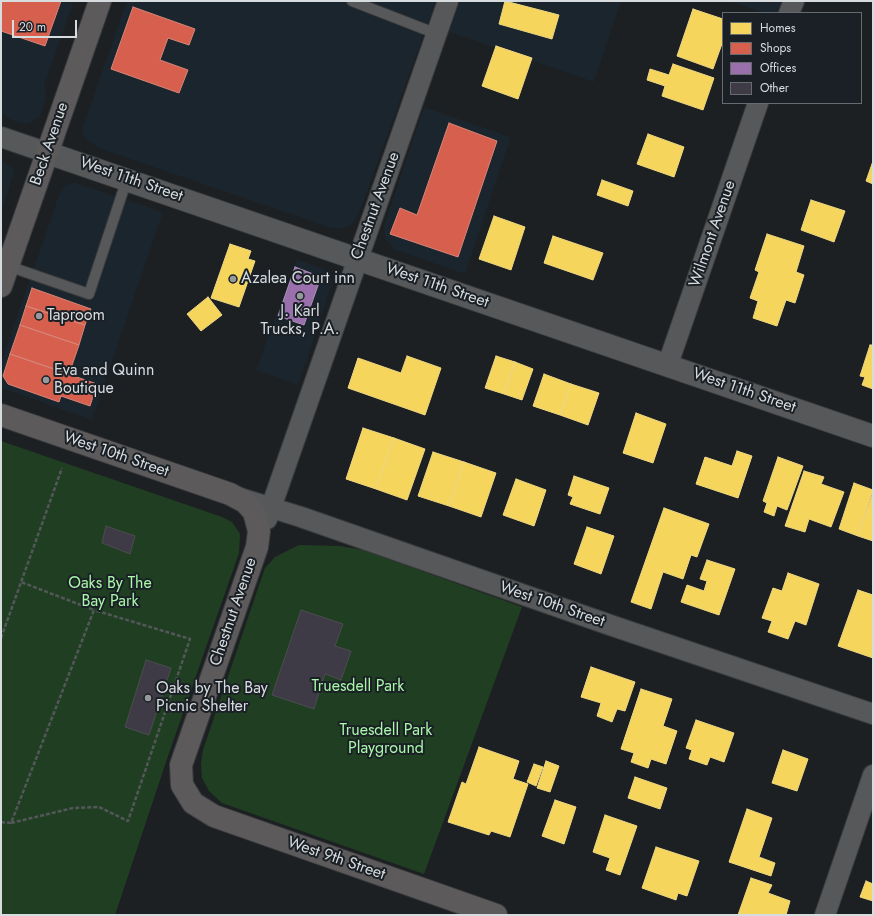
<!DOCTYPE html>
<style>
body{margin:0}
#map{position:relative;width:874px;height:916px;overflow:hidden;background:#1d2022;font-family:Jost,sans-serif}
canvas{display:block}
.frame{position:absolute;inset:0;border:2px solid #d7dcdf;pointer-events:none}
.legend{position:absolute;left:722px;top:12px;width:140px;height:92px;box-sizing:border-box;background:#1a2025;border:1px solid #666b6f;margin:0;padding:5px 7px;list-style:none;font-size:12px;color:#d7dcdf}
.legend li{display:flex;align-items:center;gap:8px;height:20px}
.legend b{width:20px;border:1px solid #666b6f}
.scale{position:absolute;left:12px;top:20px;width:65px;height:18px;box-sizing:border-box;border:2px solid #d7dcdf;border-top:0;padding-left:5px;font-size:12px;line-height:14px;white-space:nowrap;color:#d7dcdf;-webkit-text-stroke:3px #1a2025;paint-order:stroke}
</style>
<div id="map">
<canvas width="874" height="916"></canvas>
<div class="frame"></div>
<ul class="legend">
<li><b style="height:11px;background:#f6d55c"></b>Homes</li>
<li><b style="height:11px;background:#d6604d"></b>Shops</li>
<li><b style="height:11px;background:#9970ab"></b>Offices</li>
<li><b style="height:11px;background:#3e3b46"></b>Other</li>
</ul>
<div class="scale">20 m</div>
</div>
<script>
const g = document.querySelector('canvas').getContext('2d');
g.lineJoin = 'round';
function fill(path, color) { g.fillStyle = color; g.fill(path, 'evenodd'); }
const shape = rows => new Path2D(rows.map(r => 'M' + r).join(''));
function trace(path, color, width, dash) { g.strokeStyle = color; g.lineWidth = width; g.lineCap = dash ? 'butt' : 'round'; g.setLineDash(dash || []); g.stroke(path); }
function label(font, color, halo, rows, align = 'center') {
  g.font = font + ' Jost,sans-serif'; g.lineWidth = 4; g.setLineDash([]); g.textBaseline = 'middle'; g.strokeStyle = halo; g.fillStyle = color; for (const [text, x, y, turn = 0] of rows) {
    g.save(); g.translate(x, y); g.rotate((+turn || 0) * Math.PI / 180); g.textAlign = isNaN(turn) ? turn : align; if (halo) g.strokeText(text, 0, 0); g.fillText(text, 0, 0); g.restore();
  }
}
const built = shape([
 [1,1,74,1,44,85,47,95,40,116,30,123,25,124,11,120,1,112],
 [127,1,436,1,358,216,350,226,342,229,328,227,101,149,87,140,83,134,83,126],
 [460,1,621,1,594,82,449,32],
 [728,1,782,1,778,13,764,13],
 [424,107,511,137,465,274,393,249,385,239,384,226],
 [1,161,11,166,14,173,1,213],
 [72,183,77,183,163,212,92,420,1,388,1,363,59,195,64,187],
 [297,259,323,269,330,275,332,284,298,385,256,370]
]);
const green = shape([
 [1,441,222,517,232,522,240,534,239,553,168,756,115,915,1,915],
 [299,545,340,546,363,550,522,607,424,874,222,803,209,791,202,778,201,763,203,750,265,568,275,557]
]);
const homes = shape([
 [505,1,559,15,552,39,499,24,505,1],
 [693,9,723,19,723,41,713,69,677,56,693,9],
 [496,46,532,58,518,99,482,86,496,46],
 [673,64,714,78,703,110,662,96,665,86,647,80,650,69,669,75,673,64],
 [648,134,684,147,674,177,637,164,648,134],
 [873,161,873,184,866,181,873,161],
 [602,180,633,191,628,206,597,195,602,180],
 [811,200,845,211,834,242,801,230,811,200],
 [494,216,525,227,511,270,479,259,494,216],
 [767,234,804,246,796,272,804,275,795,303,786,300,777,326,753,318,758,301,750,298,759,272,755,270,767,234],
 [553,236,603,253,593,280,544,263,553,236],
 [230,244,251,251,248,259,255,261,239,307,211,298,230,244],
 [208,297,222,315,201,331,187,314,208,297],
 [870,345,873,345,873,389,862,385,865,377,860,376,870,345],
 [407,356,441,368,425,415,348,388,358,358,401,373,407,356],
 [496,356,515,362,504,394,485,388,496,356],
 [515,362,533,369,522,400,504,394,515,362],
 [544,374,571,384,560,415,533,406,544,374],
 [571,384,599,393,588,425,560,415,571,384],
 [636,413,666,424,653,463,623,453,636,413],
 [363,428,394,438,376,489,346,479,363,428],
 [394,438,425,449,407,500,376,489,394,438],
 [737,451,752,456,738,498,696,484,705,457,732,466,737,451],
 [433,452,464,462,449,506,418,496,433,452],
 [778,457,803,466,787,510,777,506,774,516,764,512,767,503,763,501,778,457],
 [464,462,496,473,481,517,449,506,464,462],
 [804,471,824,477,821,484,844,492,831,527,809,519,805,532,785,526,804,471],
 [574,476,609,488,600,514,570,504,573,497,568,495,574,476],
 [516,479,546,490,534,526,503,515,516,479],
 [854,483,873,490,858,536,839,529,854,483],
 [873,493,873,541,858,536,873,493],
 [664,508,709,524,697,557,691,555,683,579,663,572,651,609,631,602,664,508],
 [587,527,614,536,601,574,574,564,587,527],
 [707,560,735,569,719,615,681,602,687,585,704,591,707,581,700,579,707,560],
 [788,573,819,584,806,625,795,621,788,639,768,632,772,621,762,618,773,588,782,591,788,573],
 [858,590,873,595,873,658,838,646,858,590],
 [591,667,635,682,625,711,617,709,612,722,597,716,601,703,581,697,591,667],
 [641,689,672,699,663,726,677,731,666,764,651,759,648,768,631,762,634,753,621,749,641,689],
 [696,720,734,733,724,762,710,757,707,765,689,759,692,750,686,748,696,720],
 [479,747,519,761,513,779,528,784,510,837,491,831,489,835,448,822,462,782,466,784,479,747],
 [783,750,808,759,797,791,772,783,783,750],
 [546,761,559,766,550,792,537,788,546,761],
 [534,764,543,767,536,786,527,782,534,764],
 [635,777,667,788,660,809,628,798,635,777],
 [555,800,576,807,564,844,542,836,555,800],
 [747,809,772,818,759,857,775,863,771,876,729,862,747,809],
 [605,815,637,826,620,875,606,870,610,858,593,852,605,815],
 [656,847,699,861,687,896,678,893,676,900,642,888,656,847],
 [751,878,772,885,768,893,790,901,786,915,738,915,751,878],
 [866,881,873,884,873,901,860,897,866,881]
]);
const shops = shape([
 [1,1,61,1,45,46,1,31,1,1],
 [133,7,195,29,189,45,168,38,160,60,188,70,179,93,111,69,133,7],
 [449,123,497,141,458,257,390,234,400,208,417,215,449,123],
 [32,288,91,309,85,325,26,306,32,288],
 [26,306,85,325,79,345,20,325,26,306],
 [20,325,79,345,69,374,10,354,20,325],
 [10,354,97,384,90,406,61,396,59,402,8,384,3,376,10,354]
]);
const offices = shape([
 [295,267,321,277,304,325,278,316,295,267]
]);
const building = shape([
 [106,526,135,536,130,554,102,543,106,526],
 [301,610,343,624,335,646,351,651,341,680,325,674,314,709,272,695,301,610],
 [146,660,171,668,149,735,125,727,146,660]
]);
const path = shape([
 [1,638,62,468],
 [1,822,11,823,94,610,21,582],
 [11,823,73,808,99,807,128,821,190,639,94,610]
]);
const service = shape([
 [352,1,437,34],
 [8,266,89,294,127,179]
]);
const minor = shape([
 [789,13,794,1],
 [1,137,48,153],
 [668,364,758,103],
 [237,497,301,517,610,625,873,714],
 [267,519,448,1],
 [825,915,873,775]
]);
const secondary = shape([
 [48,153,873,436]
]);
const primary = shape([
 [1,286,100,1],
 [1,415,230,494,245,502,254,512,259,531,257,547,181,765,182,785,193,803,214,816,496,915]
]);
const markers = [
 [233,279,4,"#969a9d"],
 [300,296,4,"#969a9d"],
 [39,316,4,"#969a9d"],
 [46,380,4,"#969a9d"],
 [148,698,4,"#969a9d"]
];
const streetNames = [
 ["Beck Avenue",50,144,-71],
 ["West 11th Street",131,180,19],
 ["Chestnut Avenue",376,206,-70],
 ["Wilmont Avenue",713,234,-71],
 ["West 11th Street",437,286,19],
 ["West 11th Street",744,391,19],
 ["West 10th Street",116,455,19],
 ["West 10th Street",552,605,19],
 ["Chestnut Avenue",234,612,-71],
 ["West 9th Street",336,859,19]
];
const poiNames = [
 ["Azalea Court inn",241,279],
 ["J. Karl",300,312,"center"],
 ["Trucks, P.A.",300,330,"center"],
 ["Taproom",47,316],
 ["Eva and Quinn",54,371],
 ["Boutique",54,389],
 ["Oaks by The Bay",156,689],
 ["Picnic Shelter",156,707]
];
const parkNames = [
 ["Oaks By The",110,584],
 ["Bay Park",110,602],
 ["Truesdell Park",358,687],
 ["Truesdell Park",386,731],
 ["Playground",386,749]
];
fill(built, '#1b252d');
fill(green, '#203f22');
fill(homes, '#f6d55c');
trace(homes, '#edd783', 1);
fill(shops, '#d6604d');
trace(shops, '#d68579', 1);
fill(offices, '#9970ab');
trace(offices, '#ac90bb', 1);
fill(building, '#3e3b46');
trace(building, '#4b4c4e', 1);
trace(service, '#393b3d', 12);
trace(minor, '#393b3d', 22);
trace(secondary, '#393b3d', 24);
trace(primary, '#393b3d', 24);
trace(path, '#545759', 2.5, [4, 2]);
trace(service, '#56585a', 10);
trace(minor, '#56585a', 20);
trace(secondary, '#56585a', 22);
trace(primary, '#5c5a5b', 22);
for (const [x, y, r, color] of markers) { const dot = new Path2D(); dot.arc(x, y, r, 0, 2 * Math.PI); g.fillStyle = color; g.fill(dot); trace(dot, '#1a2025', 1.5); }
label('16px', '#d7dcdf', '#1a2025', streetNames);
label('16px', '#d7dcdf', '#1a2025', poiNames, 'left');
label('16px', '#a9f7a9', '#1a2025', parkNames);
</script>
